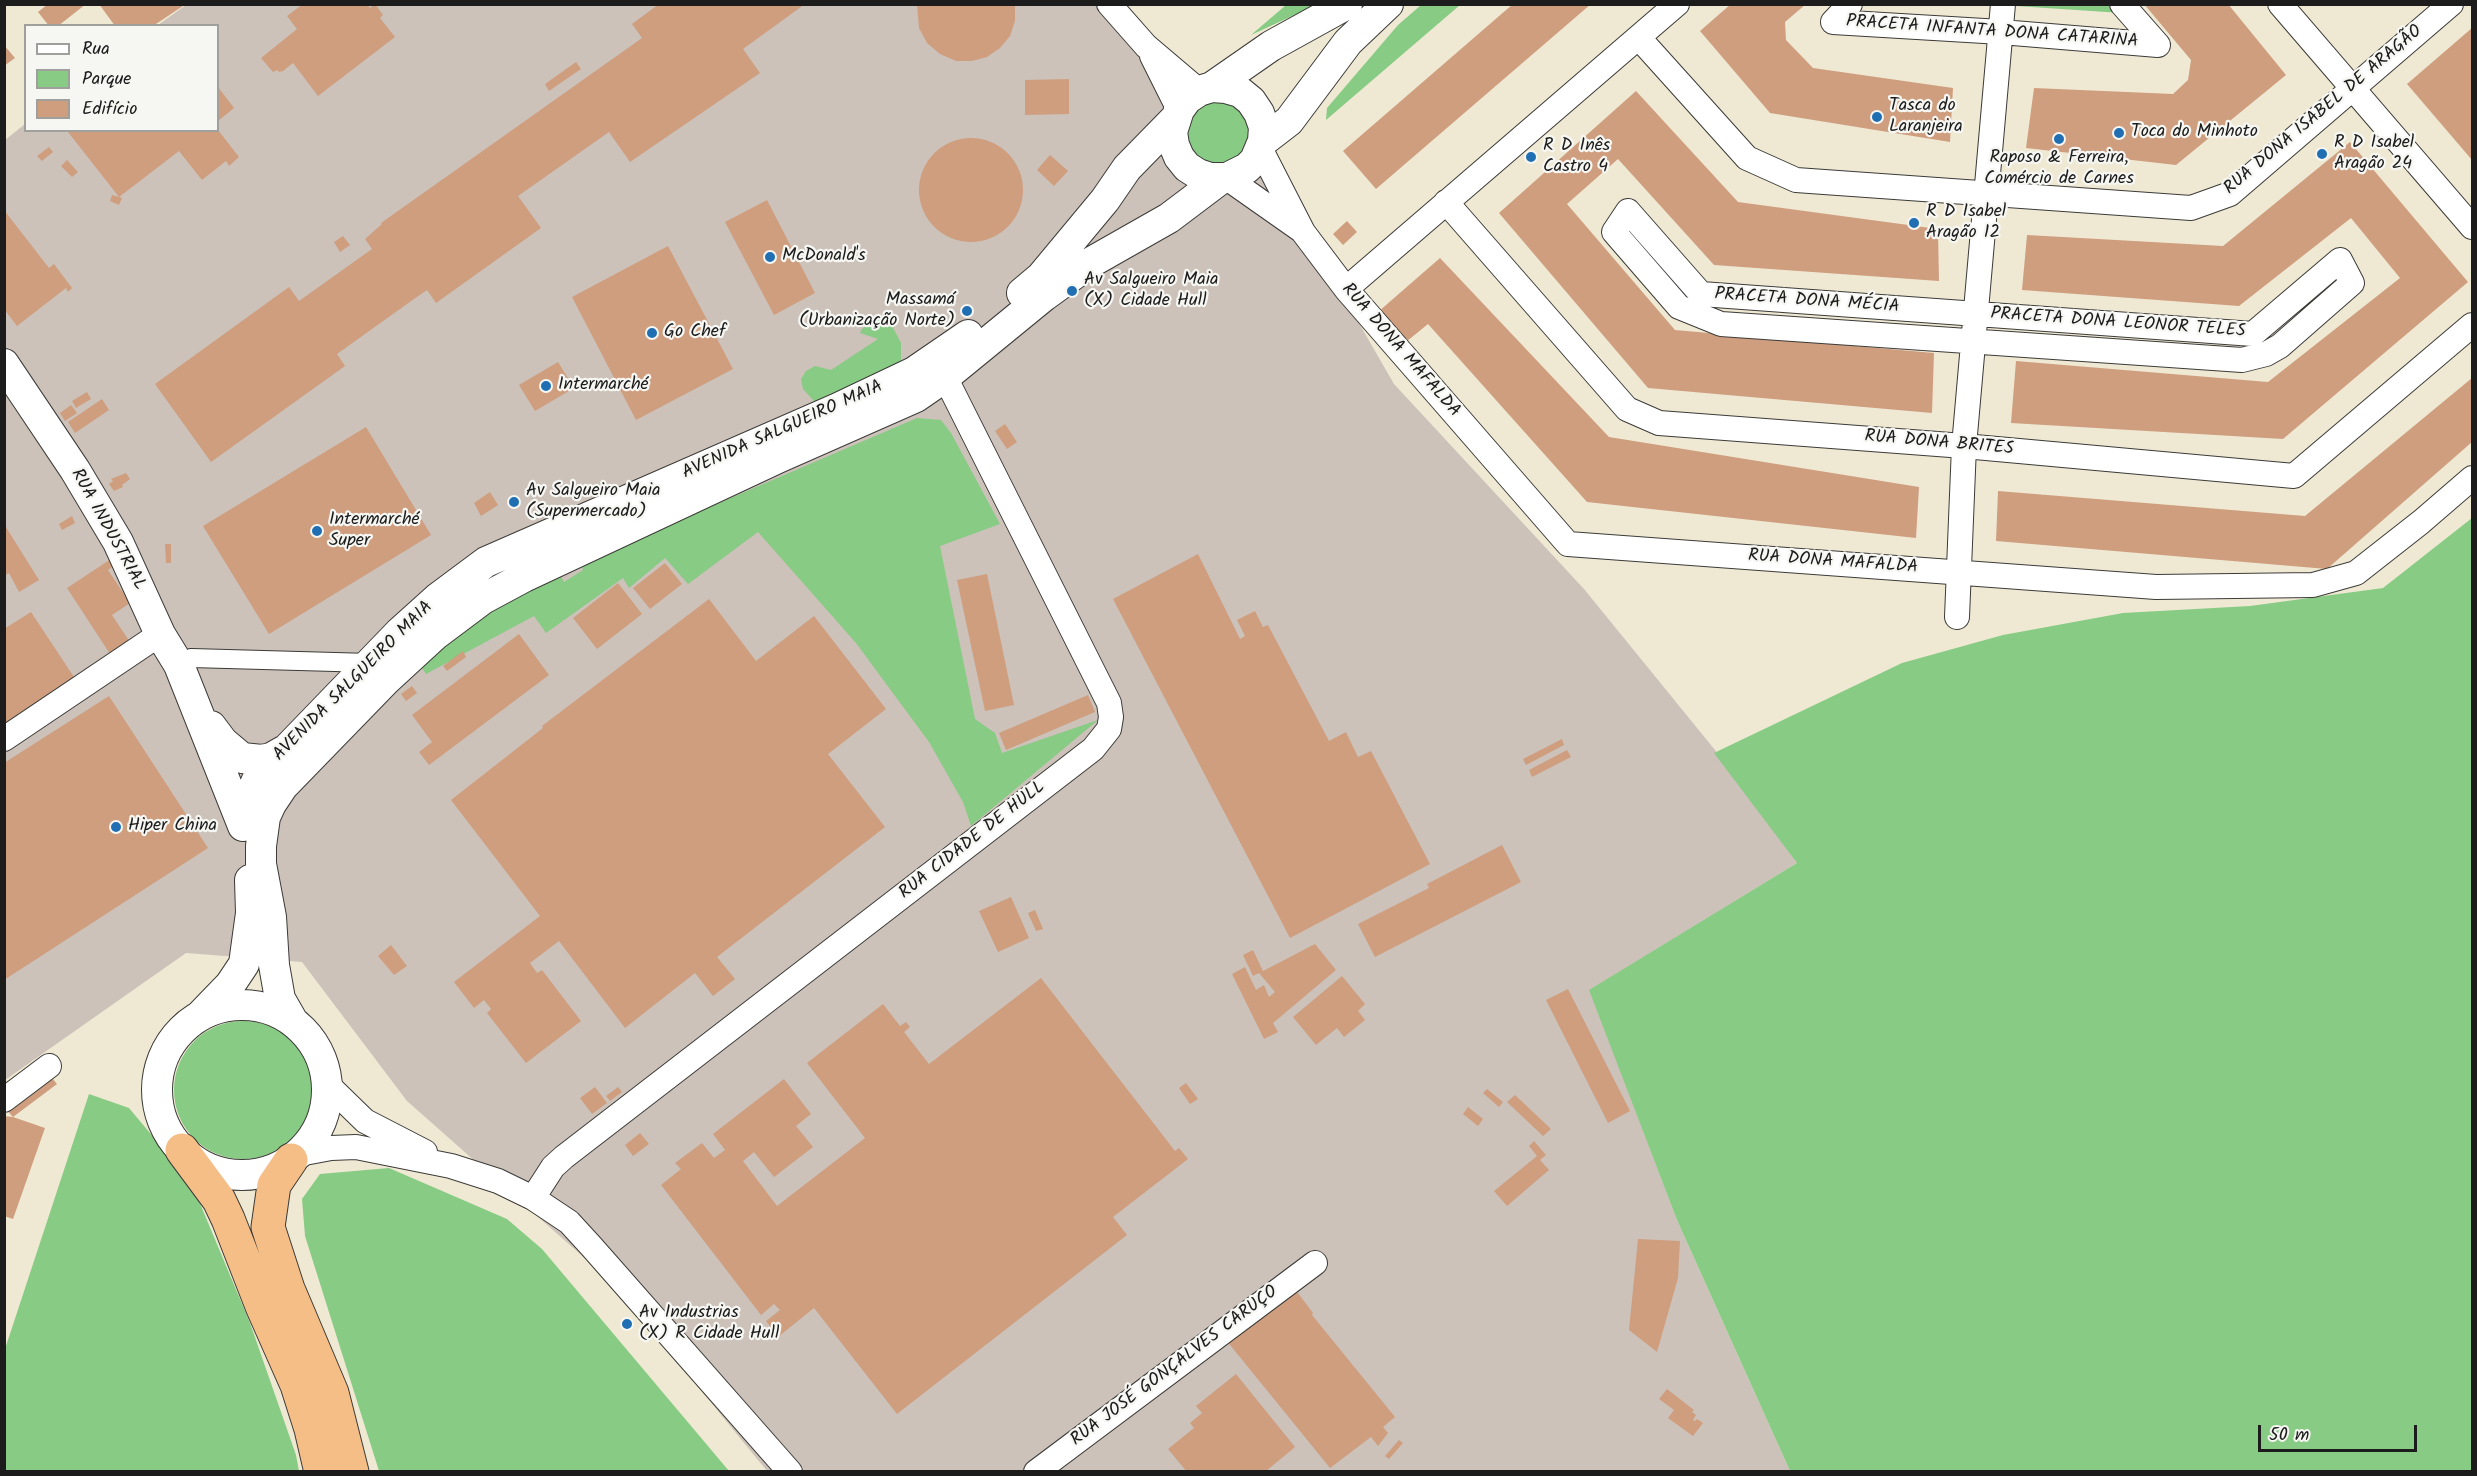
<!DOCTYPE html>
<meta charset="utf-8">
<style>
body{margin:0}
#map{position:relative;width:2477px;height:1476px;overflow:hidden;background:#efe9d4;font-family:Kalam,sans-serif}
canvas{display:block}
.frame{position:absolute;inset:0;border:6px solid #1c1c1c;pointer-events:none}
.legend{position:absolute;left:24px;top:24px;width:195px;height:108px;box-sizing:border-box;background:#f6f6f2;border:2px solid #9f9f9c;margin:0;padding:8px 10px;list-style:none;font-size:18px;color:#1c1c1c}
.legend li{display:flex;align-items:center;gap:12px;height:30px}
.legend b{width:30px;border:2px solid #9f9f9c}
.scale{position:absolute;left:2258px;top:1425px;width:159px;height:27px;box-sizing:border-box;border:3px solid #1c1c1c;border-top:0;padding-left:8px;font-size:18px;line-height:21px;white-space:nowrap;color:#1c1c1c;-webkit-text-stroke:4px #f6f6f2;paint-order:stroke}
</style>
<div id="map">
<canvas width="2477" height="1476"></canvas>
<div class="frame"></div>
<ul class="legend">
<li><b style="height:8px;background:#fff"></b>Rua</li>
<li><b style="height:16px;background:#88cb84"></b>Parque</li>
<li><b style="height:16px;background:#cf9e7f"></b>Edifício</li>
</ul>
<div class="scale">50 m</div>
</div>
<script>
const g = document.querySelector('canvas').getContext('2d');
g.lineJoin = 'round';
function fill(path, color) { g.fillStyle = color; g.fill(path, 'evenodd'); }
const shape = rows => new Path2D(rows.map(r => 'M' + r).join(''));
function trace(path, color, width, dash) { g.strokeStyle = color; g.lineWidth = width; g.lineCap = dash ? 'butt' : 'round'; g.setLineDash(dash || []); g.stroke(path); }
function label(font, color, halo, rows, align = 'center') {
  g.font = font + ' Kalam,sans-serif'; g.lineWidth = 4.5; g.setLineDash([]); g.textBaseline = 'middle'; g.strokeStyle = halo; g.fillStyle = color; for (const [text, x, y, turn = 0] of rows) {
    g.save(); g.translate(x, y); g.rotate((+turn || 0) * Math.PI / 180); g.textAlign = isNaN(turn) ? turn : align; if (halo) g.strokeText(text, 0, 0); g.fillText(text, 0, 0); g.restore();
  }
}
const industrial = shape([
 [186,5,1099,5,1270,169,1394,384,1584,589,1728,766,1797,863,1590,990,1677,1220,1790,1471,767,1471,614,1284,407,1101,302,962,186,953,5,1080,5,140,25,124,26,130,218,130,218,26,158,25]
]);
const green = shape([
 [2016,4,2113,5,2121,13,2016,6],
 [1286,5,1316,5,1251,35],
 [1421,5,1460,5,1326,120,1327,108,1398,25],
 [1214,101,1235,106,1244,114,1250,124,1250,147,1224,169,1193,158,1184,128,1188,118,1204,104],
 [882,315,891,324,901,343,901,361,879,377,833,401,814,401,803,389,801,379,806,371,815,366,831,370,878,339,860,333,862,329],
 [917,418,941,420,951,433,1000,524,940,546,975,719,995,733,1002,753,1098,720,971,826,963,802,929,742,856,643,758,532,688,584,665,558,629,588,623,578,546,633,534,616,426,674,418,662,479,618,559,573,564,582,583,570,582,565,705,509],
 [2472,518,2472,1471,1790,1471,1677,1220,1589,990,1797,863,1714,753,1902,663,2003,635,2123,613,2250,606,2383,588],
 '174 1090a69 69 0 1 1 138 0a69 69 0 1 1-138 0Z',
 [89,1094,129,1108,191,1182,250,1323,296,1455,299,1471,5,1472,5,1349],
 [389,1168,507,1219,542,1249,729,1471,379,1471,305,1236,302,1199,320,1174]
]);
const building = shape([
 [48,4,86,4,58,26,49,26,38,12],
 [99,4,186,4,153,26,115,26],
 [303,4,367,4,370,8,375,4,383,15,380,18,395,37,318,96,293,63,283,71,279,72,277,70,273,72,261,58,297,29,287,16],
 [659,4,805,4,743,49,760,73,630,162,609,132,518,196,541,228,436,303,427,290,414,299,337,354,345,366,211,462,155,384,289,287,299,301,372,249,365,239,382,224,381,223,642,38,632,24],
 [917,4,1015,4,1015,21,1010,36,1000,48,987,57,972,61,956,61,940,54,927,43,919,28],
 [1513,4,1591,4,1376,189,1343,151],
 [1731,4,1806,4,1785,22,1786,40,1813,68,1953,88,1950,142,1770,113,1700,31],
 [2144,4,2228,4,2286,75,2176,165,2026,148,2034,88,2173,94,2188,80,2191,60],
 [2472,28,2472,160,2407,84],
 [4,45,15,58,4,66],
 [576,62,581,69,549,91,545,84],
 [1069,79,1069,114,1025,115,1025,80],
 [218,87,234,108,218,121],
 [1636,91,1738,202,1938,229,1939,281,1714,265,1618,159,1567,204,1675,330,1934,353,1932,413,1648,388,1499,213],
 [70,130,218,130,239,157,229,166,226,161,202,180,179,151,119,197,122,198,119,205,110,201,112,195,119,197,68,132],
 '919 190a52 52 0 1 1 104 0a52 52 0 1 1-104 0Z',
 [2350,142,2468,282,2283,439,2011,423,2016,361,2268,382,2400,278,2351,218,2239,306,2022,290,2027,235,2223,246],
 [49,147,53,152,42,161,37,156],
 [1050,155,1068,171,1054,186,1037,170],
 [67,160,78,172,72,177,61,166],
 [767,200,815,293,774,315,725,222],
 [4,210,49,268,54,264,72,288,68,292,66,288,17,326,4,309],
 [1347,221,1357,232,1343,245,1333,234],
 [343,236,350,245,340,252,334,242],
 [668,246,733,369,636,420,572,297],
 [1440,258,1609,437,1919,487,1916,538,1587,502,1428,324,1406,342,1378,312],
 [558,362,574,388,535,411,519,385],
 [2472,378,2472,442,2327,569,1996,541,1998,491,2305,516],
 [87,392,91,399,76,408,72,401],
 [102,399,109,410,75,433,68,422],
 [71,405,77,413,65,421,60,413],
 [1005,424,1017,442,1007,449,995,431],
 [366,427,431,535,269,634,203,526],
 [126,473,130,479,122,485,123,487,114,491,109,484,113,481,111,479],
 [490,492,498,505,481,516,474,503],
 [72,516,75,523,62,530,59,524],
 [4,524,39,580,19,592,9,573,4,576],
 [165,544,171,544,171,563,166,563],
 [1198,554,1240,639,1245,636,1237,620,1255,611,1263,627,1268,625,1329,741,1346,732,1358,757,1371,751,1430,864,1290,938,1113,599],
 [114,557,118,563,108,570,130,603,112,615,130,642,112,657,67,588],
 [665,563,682,584,650,609,633,588],
 [987,574,1014,705,985,711,957,580],
 [618,583,642,614,597,649,573,618],
 [709,599,756,661,814,616,886,709,828,754,885,827,717,957,735,979,713,996,695,973,625,1028,559,941,530,963,537,973,542,970,581,1021,526,1063,487,1013,491,1009,484,1000,474,1008,454,982,540,916,451,800,543,728,542,726],
 [31,612,76,680,4,727,4,629],
 [519,634,549,675,429,765,419,752,432,742,412,715],
 [463,651,466,657,447,671,443,666],
 [412,686,417,693,406,701,401,694],
 [1088,695,1095,712,1006,750,999,733],
 [109,696,208,848,4,980,4,763],
 [1562,739,1564,745,1526,765,1523,759],
 [1567,750,1571,757,1532,777,1529,770],
 [1502,845,1521,882,1375,957,1358,924,1429,888,1427,884],
 [1011,897,1029,938,998,952,979,911],
 [1035,910,1043,929,1036,931,1028,913],
 [1315,944,1336,970,1273,1023,1278,1032,1264,1039,1232,974,1245,967,1256,990,1264,985,1269,997,1275,992,1259,973,1253,976,1243,955,1253,950,1263,971],
 [391,945,407,966,394,975,378,956],
 [1342,976,1365,1004,1358,1011,1365,1020,1344,1037,1337,1028,1316,1045,1293,1017],
 [1041,978,1175,1151,1179,1148,1188,1159,1113,1217,1127,1235,897,1414,814,1308,778,1337,766,1321,780,1310,774,1304,761,1315,661,1185,681,1169,675,1163,702,1143,714,1158,725,1150,713,1134,784,1079,811,1114,796,1126,813,1147,774,1177,754,1152,743,1161,777,1206,865,1138,807,1063,883,1004,900,1026,906,1022,910,1027,904,1032,929,1064],
 [1568,989,1630,1111,1608,1123,1546,1000],
 [47,1072,57,1084,13,1117,45,1128,13,1219,4,1216,4,1116,13,1117,4,1107],
 [1186,1083,1198,1099,1190,1104,1179,1088],
 [595,1087,607,1103,592,1114,580,1098],
 [618,1087,622,1092,610,1101,606,1096],
 [1487,1089,1503,1102,1499,1107,1483,1093],
 [1515,1095,1551,1129,1543,1136,1507,1102],
 [1468,1107,1483,1119,1478,1126,1463,1114],
 [640,1133,649,1144,633,1156,625,1145],
 [1534,1141,1546,1155,1540,1160,1549,1170,1507,1206,1494,1191,1537,1156,1529,1146],
 [1638,1239,1680,1241,1678,1278,1657,1352,1629,1330],
 [1294,1288,1313,1313,1312,1315,1395,1417,1383,1427,1388,1433,1378,1446,1371,1437,1330,1468,1226,1340],
 [1236,1374,1295,1447,1265,1472,1187,1472,1168,1449,1194,1428,1190,1423,1202,1413,1196,1406],
 [1667,1389,1694,1410,1692,1412,1696,1415,1693,1420,1695,1421,1697,1419,1703,1423,1693,1436,1668,1418,1674,1410,1659,1399],
 [1399,1440,1403,1443,1389,1459,1385,1456]
]);
const pedestrian = shape([
 [179,665,191,658,371,663]
]);
const minor = shape([
 [1109,4,1146,46,1199,91],
 [1850,4,1833,22,2001,32,2158,45],
 [2122,4,2158,45],
 [2280,4,2472,227],
 [1639,38,1747,158,1796,180,2191,208,2230,194,2451,4],
 [1152,56,1179,110],
 [1261,150,1303,232,1346,289,1568,544,2156,587,2313,585,2356,573,2421,522,2472,478],
 [1227,178,1301,230],
 [1446,202,1627,409,1659,423,1964,446,2294,476,2472,325],
 [1628,211,1701,294,2253,334,2340,260,2352,283,2280,346,2266,354,2242,360,1721,324,1679,307,1614,232,1628,211],
 [1346,289,1677,4],
 [1957,617,1964,446,2003,4],
 [4,739,160,634],
 [327,1084,365,1121,425,1152],
 [4,1100,49,1066],
 [299,1154,331,1148,356,1147,451,1166,498,1181,533,1198,569,1222,591,1246,790,1472],
 [533,1198,553,1167,564,1157,1093,749,1109,729,1111,717,1109,703,945,377],
 [1036,1472,1315,1263]
]);
const tertiary = shape([
 [1212,87,1226,88,1240,92,1251,101,1259,113,1264,127,1263,141,1255,160,1247,168,1227,178,1210,178,1198,174,1187,167,1179,157,1174,145,1172,132,1179,110,1187,99,1199,91,1212,87,1271,46,1347,4],
 [1263,141,1289,121,1348,42,1388,4],
 [1022,293,1041,277,1105,200,1127,168,1174,120],
 [4,364,75,470,118,542,160,634,179,665,243,826],
 [211,726,223,742,242,758,262,760,271,758,287,749],
 [243,825,247,803,257,780,399,633,439,597,486,562,836,409,914,372,968,335],
 '157 1090a85 85 0 1 1 170 0a85 85 0 1 1-170 0Z',
 [200,1016,230,985,244,964,251,913,250,880],
 [292,1020,280,999,274,965,271,917,261,864,261,846,265,817,271,804,283,786,385,681,435,635,483,599,524,577,778,458,916,397,945,377,1044,296,1088,264,1169,218,1222,178]
]);
const motorway = shape([
 [182,1150,219,1200,228,1219,262,1306,297,1385,311,1429,321,1472],
 [291,1160,274,1185,268,1227,288,1289,332,1393,352,1472]
]);
const markers = [
 [1877,117,6,"#1f6fb2"],
 [2119,133,6,"#1f6fb2"],
 [2059,139,6,"#1f6fb2"],
 [2322,154,6,"#1f6fb2"],
 [1531,157,6,"#1f6fb2"],
 [1914,223,6,"#1f6fb2"],
 [770,257,6,"#1f6fb2"],
 [1072,291,6,"#1f6fb2"],
 [967,311,6,"#1f6fb2"],
 [652,333,6,"#1f6fb2"],
 [546,386,6,"#1f6fb2"],
 [514,502,6,"#1f6fb2"],
 [317,531,6,"#1f6fb2"],
 [116,827,6,"#1f6fb2"],
 [627,1324,6,"#1f6fb2"]
];
const streetNames = [
 ["PRACETA INFANTA DONA CATARINA",1992,33,4],
 ["RUA DONA ISABEL DE ARAGÃO",2324,111,-40],
 ["PRACETA DONA MÉCIA",1807,302,4],
 ["PRACETA DONA LEONOR TELES",2118,324,4],
 ["RUA DONA MAFALDA",1400,351,49],
 ["AVENIDA SALGUEIRO MAIA",783,431,-24],
 ["RUA DONA BRITES",1939,444,5],
 ["RUA INDUSTRIAL",107,530,61],
 ["RUA DONA MAFALDA",1833,563,4],
 ["AVENIDA SALGUEIRO MAIA",354,682,-45],
 ["RUA CIDADE DE HULL",973,841,-38],
 ["RUA JOSÉ GONÇALVES CARUÇO",1175,1367,-37]
];
const poiNames = [
 ["Tasca do",1889,107],
 ["Laranjeira",1889,128],
 ["Toca do Minhoto",2131,133],
 ["R D Isabel",2334,144],
 ["Aragão 24",2334,165],
 ["R D Inês",1543,147],
 ["Castro 4",1543,168],
 ["Raposo & Ferreira,",2059,159,"center"],
 ["Comércio de Carnes",2059,180,"center"],
 ["R D Isabel",1926,213],
 ["Aragão 12",1926,234],
 ["McDonald's",782,257],
 ["Av Salgueiro Maia",1084,281],
 ["(X) Cidade Hull",1084,302],
 ["Massamá",955,301,"right"],
 ["(Urbanização Norte)",955,322,"right"],
 ["Go Chef",664,333],
 ["Intermarché",558,386],
 ["Av Salgueiro Maia",526,492],
 ["(Supermercado)",526,513],
 ["Intermarché",329,521],
 ["Super",329,542],
 ["Hiper China",128,827],
 ["Av Industrias",639,1314],
 ["(X) R Cidade Hull",639,1335]
];
fill(industrial, '#ccc2b9');
fill(green, '#88cb84');
fill(building, '#cf9e7f');
trace(pedestrian, '#3c3b38', 20);
trace(minor, '#3c3b38', 26);
trace(tertiary, '#3c3b38', 32);
trace(motorway, '#3c3b38', 35);
trace(pedestrian, '#fff', 18);
trace(minor, '#fff', 24);
trace(tertiary, '#fff', 30);
trace(motorway, '#f6be87', 33);
for (const [x, y, r, color] of markers) { const dot = new Path2D(); dot.arc(x, y, r, 0, 2 * Math.PI); g.fillStyle = color; g.fill(dot); trace(dot, '#f6f6f2', 2); }
label('18px', '#1c1c1c', '#f6f6f2', streetNames);
label('18px', '#1c1c1c', '#f6f6f2', poiNames, 'left');
</script>
